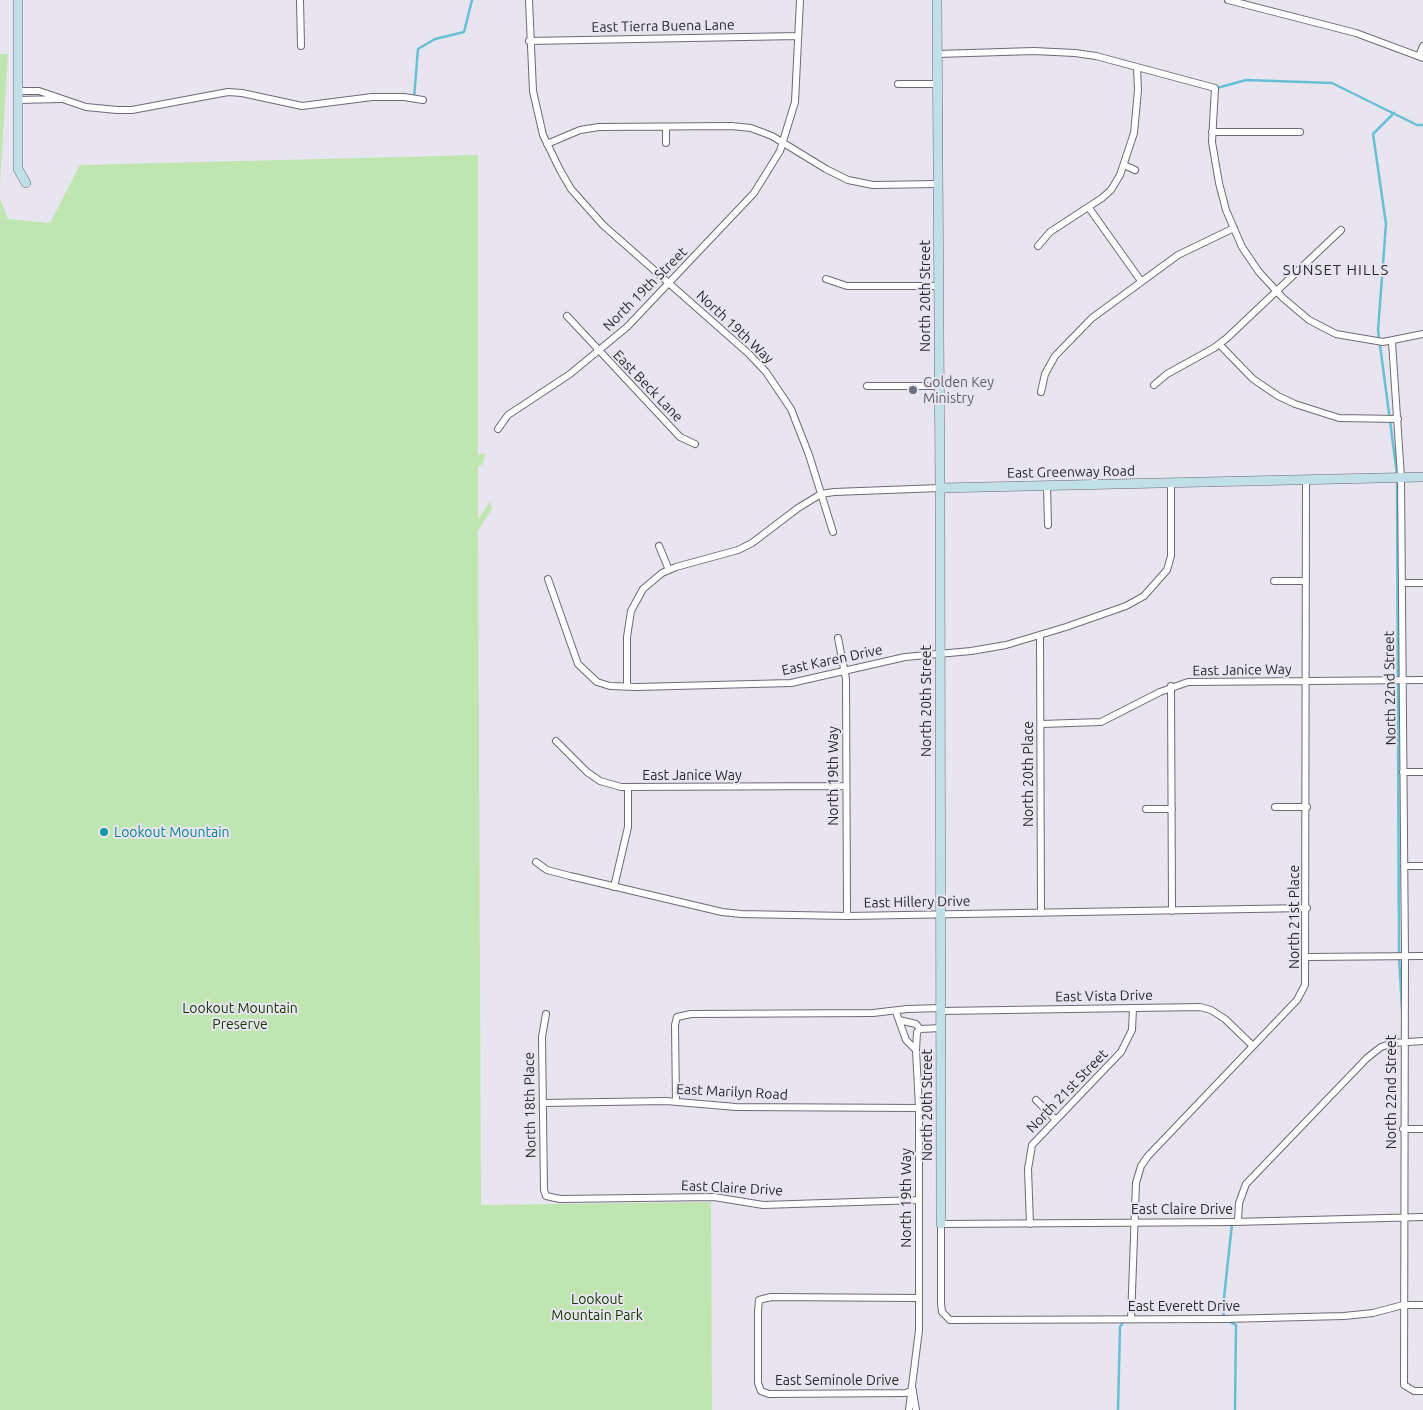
<!DOCTYPE html>
<style>
body{margin:0}
canvas{display:block;background:#e8e5f0}
</style>
<canvas width="1423" height="1410"></canvas>
<script>
const g = document.querySelector('canvas').getContext('2d');
g.lineJoin = 'round';
function fill(path, color) { g.fillStyle = color; g.fill(path, 'evenodd'); }
const shape = rows => new Path2D(rows.map(r => 'M' + r).join(''));
function trace(path, color, width, dash) { g.strokeStyle = color; g.lineWidth = width; g.lineCap = dash ? 'butt' : 'round'; g.setLineDash(dash || []); g.stroke(path); }
function label(font, color, halo, rows, align = 'center') {
  g.font = font + ' Ubuntu,sans-serif'; g.lineWidth = 4; g.setLineDash([]); g.textBaseline = 'middle'; g.strokeStyle = halo; g.fillStyle = color; for (const [text, x, y, turn = 0] of rows) {
    g.save(); g.translate(x, y); g.rotate((+turn || 0) * Math.PI / 180); g.textAlign = isNaN(turn) ? turn : align; if (halo) g.strokeText(text, 0, 0); g.fillText(text, 0, 0); g.restore();
  }
}
const green = shape([
 [0,54,8,54,0,184],
 [478,155,478,455,485,453,483,464,478,466,478,519,490,502,492,508,478,531,481,1205,711,1202,712,1410,0,1410,0,199,8,219,50,223,80,165]
]);
const stream = shape([
 [1217,88,1246,80,1332,83,1417,125,1423,125],
 [414,98,418,49,435,39,464,32,472,0],
 [1394,113,1373,134,1386,224,1378,330,1397,474],
 [1397,480,1399,956,1402,1009],
 [1224,1318,1223,1307,1232,1224],
 [1228,1321,1236,1325,1235,1410],
 [1118,1410,1120,1327,1124,1321]
]);
const street = shape([
 [300,0,301,46],
 [529,0,533,91,543,135,560,170,571,189,603,225,748,353,766,372,791,409,809,455,833,532],
 [1228,0,1356,33,1423,58],
 [529,41,798,36],
 [937,54,1034,51,1075,53,1096,56,1215,88,1212,142,1219,183,1226,210,1242,247,1259,272,1283,298,1309,320,1336,334,1383,342,1423,334],
 [1419,56,1423,46],
 [898,84,937,84],
 [18,91,39,91,86,107,117,110,132,110,228,92,242,93,302,106,372,97,404,97,423,100],
 [18,100,60,99],
 [666,127,666,143],
 [1212,132,1300,132],
 [547,144,580,130,599,127,731,126,751,128,772,136,826,169,848,180,873,185,938,184],
 [1124,165,1135,170],
 [1089,208,1141,281],
 [1038,246,1050,232,1102,198,1111,190,1120,175,1134,133,1138,90,1137,68],
 [826,279,847,286,939,286],
 [567,316,680,437,695,444],
 [1392,342,1401,477,1405,956,1404,1385,1414,1391,1423,1391],
 [1219,344,1253,379,1278,396,1295,404,1339,418,1398,419],
 [1154,385,1167,374,1214,348,1227,338,1341,230],
 [867,386,939,386],
 [1041,392,1045,374,1055,356,1092,318,1178,255,1234,228],
 [498,429,508,415,570,374,627,327,754,193,780,151,795,102,800,0],
 [1047,486,1048,525],
 [659,546,669,570],
 [548,579,578,664,597,682,610,686,637,687,791,683,905,657,971,651,1006,645,1066,627,1126,606,1144,596,1167,570,1171,556,1171,483],
 [1274,581,1306,581],
 [1402,583,1423,583],
 [1040,635,1041,913],
 [838,638,846,679,847,916],
 [1171,686,1172,911],
 [627,687,627,637,631,611,643,589,662,573,676,567,738,550,752,543,798,508,821,494,834,492,940,488],
 [1041,724,1101,722,1160,692,1188,682,1423,680],
 [556,741,587,772,600,781,621,787,846,786],
 [1403,772,1423,772],
 [1275,807,1307,807],
 [1146,809,1172,809],
 [536,862,547,870,570,876,722,912,741,914,847,916,1307,908],
 [1404,866,1423,866],
 [614,887,628,827,628,788],
 [1307,957,1423,956],
 [941,1011,1200,1007,1211,1010,1225,1019,1253,1046],
 [896,1012,906,1040,916,1050,919,1108,919,1330,909,1410],
 [546,1014,542,1037,544,1190,546,1196,560,1199,714,1197,763,1205,918,1200],
 [899,1020,916,1024,920,1029],
 [916,1050,917,1032,920,1029,941,1028],
 [1036,1100,1056,1120],
 [676,1102,675,1025,677,1017,691,1014,873,1013,907,1009,941,1008],
 [543,1103,666,1101,736,1107,919,1108],
 [1403,1129,1423,1129],
 [1423,1217,1234,1222,941,1224,941,1303,942,1312,950,1320,1224,1319,1344,1316,1373,1313,1403,1305,1423,1305],
 [1238,1222,1239,1203,1246,1184,1367,1058,1381,1047,1393,1043,1423,1041],
 [1030,1224,1028,1169,1032,1145,1121,1052,1132,1030,1133,1008],
 [1131,1319,1136,1183,1141,1166,1148,1156,1297,1000,1305,985,1306,479],
 [913,1390,906,1393,769,1394,761,1391,758,1383,758,1311,759,1300,771,1297,919,1298],
 [913,1392,916,1410]
]);
const secondary = shape([
 [18,0,18,169,26,183],
 [937,0,940,488,941,1224],
 [940,488,1423,477]
]);
const markers = [
 [913,390,5,"#6b7280"],
 [104,832,5,"#0f9aa8"]
];
const streetNames = [
 ["East Tierra Buena Lane",663,26,-1],
 ["North 19th Street",645,289,-45],
 ["North 20th Street",925,296,-90],
 ["North 19th Way",735,327,43],
 ["East Beck Lane",648,386,46],
 ["East Greenway Road",1071,472,-1],
 ["East Karen Drive",832,660,-12],
 ["East Janice Way",1242,670,-1],
 ["North 22nd Street",1390,688,-91],
 ["North 20th Street",926,701,-90],
 ["North 20th Place",1028,774,-90],
 ["East Janice Way",692,775],
 ["North 19th Way",833,776,-90],
 ["East Hillery Drive",917,902,-1],
 ["North 21st Place",1294,917,-90],
 ["East Vista Drive",1104,996,-1],
 ["North 21st Street",1067,1091,-46],
 ["East Marilyn Road",732,1092,3],
 ["North 22nd Street",1391,1092,-90],
 ["North 18th Place",530,1105,-91],
 ["North 20th Street",927,1105,-90],
 ["East Claire Drive",732,1188,3],
 ["North 19th Way",906,1198,-90],
 ["East Claire Drive",1182,1209],
 ["East Everett Drive",1184,1306],
 ["East Seminole Drive",837,1380]
];
const worshipNames = [
 ["Golden Key",923,382],
 ["Ministry",923,398]
];
const cultureNames = [
 ["Lookout Mountain",114,832]
];
const parkNames = [
 ["Lookout Mountain",240,1008],
 ["Preserve",240,1024],
 ["Lookout",597,1299],
 ["Mountain Park",597,1315]
];
const neighbourhoodNames = [
 ["SUNSET HILLS",1336,270]
];
fill(green, '#bfe6b1');
trace(stream, '#67c0d3', 2.5);
trace(street, '#6e6a75', 8);
trace(secondary, '#6e6a75', 10);
trace(street, '#fff', 6);
trace(secondary, '#c1dfe6', 9);
for (const [x, y, r, color] of markers) { const dot = new Path2D(); dot.arc(x, y, r, 0, 2 * Math.PI); g.fillStyle = color; g.fill(dot); trace(dot, '#e8e5f0', 2); }
label('14px', '#2a292d', '#e8e5f0', streetNames);
label('14px', '#5b616d', '#e8e5f0', worshipNames, 'left');
label('14px', '#0d838f', '#e8e5f0', cultureNames, 'left');
label('14px', '#113800', '#e8e5f0', parkNames);
g.letterSpacing = '1px';
label('15px', '#2a292d', '#e8e5f0', neighbourhoodNames);
g.letterSpacing = '0px';
</script>
